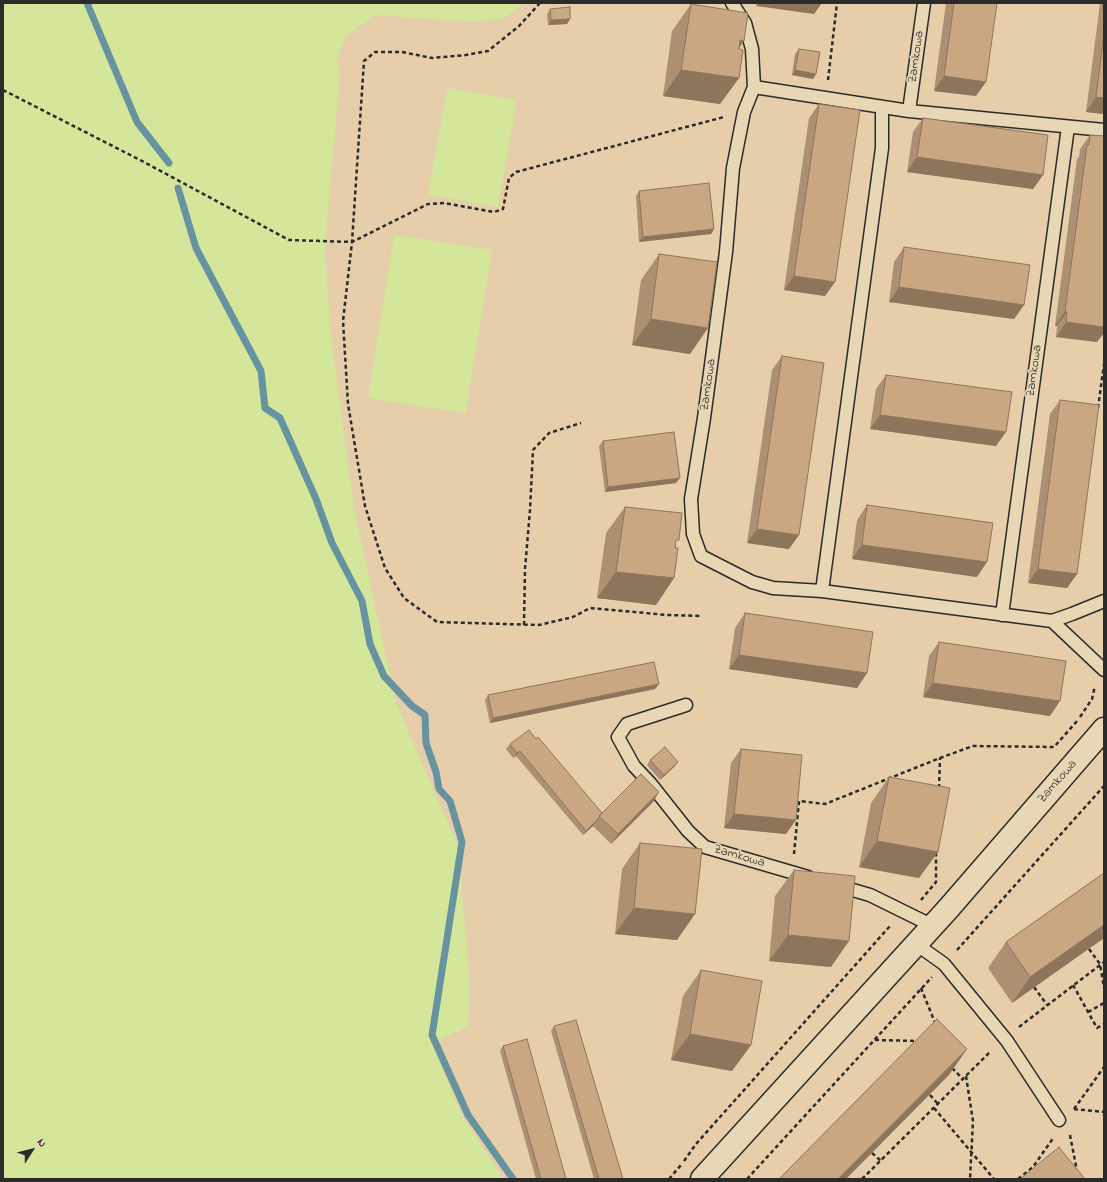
<!DOCTYPE html>
<style>
body{margin:0}
#map{position:relative;width:1107px;height:1182px;overflow:hidden;background:#e5cea9;font-family:"Indie Flower",sans-serif}
canvas{display:block}
.frame{position:absolute;inset:0;border:4px solid #2b2b2b;pointer-events:none}
.north{position:absolute;left:12px;top:1130px;width:40px;height:40px;-webkit-text-stroke:3px #e8d7b4;paint-order:stroke;rotate:54deg;font-size:11px;font-weight:700;line-height:16px;text-align:center;color:#2b2b2b}
.north::after{content:'';display:block;margin:auto;width:14px;height:18px;background:#2b2b2b;clip-path:polygon(50% 0,100% 100%,50% 72%,0 100%)}
</style>
<div id="map">
<canvas width="1107" height="1182"></canvas>
<div class="frame"></div>
<div class="north">N</div>
</div>
<script>
const g = document.querySelector('canvas').getContext('2d');
g.lineJoin = 'round';
function fill(path, color) { g.fillStyle = color; g.fill(path, 'evenodd'); }
const shape = rows => new Path2D(rows.map(r => 'M' + r).join(''));
function trace(path, color, width, dash) { g.strokeStyle = color; g.lineWidth = width; g.lineCap = dash ? 'butt' : 'round'; g.setLineDash(dash || []); g.stroke(path); }
function label(font, color, halo, rows, align = 'center') {
  g.font = font + ' "Indie Flower",sans-serif'; g.lineWidth = 3.5; g.setLineDash([]); g.textBaseline = 'middle'; g.strokeStyle = halo; g.fillStyle = color; for (const [text, x, y, turn = 0] of rows) {
    g.save(); g.translate(x, y); g.rotate((+turn || 0) * Math.PI / 180); g.textAlign = isNaN(turn) ? turn : align; if (halo) g.strokeText(text, 0, 0); g.fillText(text, 0, 0); g.restore();
  }
}
const green = shape([
 [3,3,526,3,503,18,476,22,375,15,345,37,337,59,340,75,325,245,330,328,354,508,396,703,458,847,470,983,468,1027,431,1043,462,1115,503,1179,3,1179],
 [447,88,517,100,498,207,428,195],
 [394,235,492,250,466,413,368,398]
]);
const stream = shape([
 [87,3,137,122,169,163],
 [178,188,196,248,261,371,265,408,280,418,316,499,332,543,362,601,370,644,384,676,412,706,425,715,426,743,436,772,439,789,450,801,462,842,432,1035,468,1115,513,1179]
]);
const path = shape([
 [540,3,519,26,488,51,466,55,432,58,402,52,375,52,364,61,352,242,343,321,348,404,365,506,385,568,404,598,437,622,539,625,573,617,590,608,667,615,702,616],
 [828,80,837,3],
 [3,90,142,161,289,240,352,242,428,204,444,203,494,212,503,209,509,178,516,172,724,117],
 [1098,408,1104,364],
 [524,625,525,569,530,510,533,450,549,433,581,423],
 [1080,717,1092,699,1095,686],
 [939,788,940,758],
 [794,854,799,801,825,804,940,758,973,746,1054,747,1077,721],
 [921,900,936,882,936,852],
 [1089,949,1100,964,1104,988],
 [957,950,1104,786],
 [1073,985,1097,1028,1104,1024],
 [1034,987,1047,1005],
 [921,988,936,1025],
 [1088,1012,1104,1003],
 [1019,1027,1104,962],
 [875,1040,919,1041],
 [952,1068,963,1079],
 [966,1076,973,1121,970,1179],
 [930,1095,938,1104],
 [934,1108,994,1179],
 [1074,1109,1104,1067],
 [1074,1109,1104,1112],
 [1070,1135,1077,1171],
 [872,1153,881,1161],
 [684,1161,696,1144,890,926],
 [669,1179,681,1165],
 [747,1179,932,977],
 [862,1179,991,1051],
 [1018,1179,1033,1167,1054,1137]
]);
const lane = shape([
 [732,3,745,23,752,49,754,87,744,112,733,168,726,252,704,418,691,499,693,534,701,556,752,582,773,588,822,591,1052,621,1072,614,1104,601],
 [754,87,909,111,924,3],
 [909,111,1104,130],
 [822,591,882,148,882,107],
 [1002,615,1068,127],
 [1052,621,1104,670],
 [686,705,627,724,618,737,634,766,650,783,688,831,705,847,808,877],
 [839,886,870,895,933,926],
 [916,944,944,964,1007,1041,1059,1120]
]);
const street = shape([
 [702,1179,948,909,1104,729]
]);
const wall = shape([
 [946,3,997,3,976,96,934,91],
 [1100,3,1104,3,1104,114,1086,112],
 [691,4,739,48,739,78,720,104,663,96,672,31],
 [550,9,570,19,567,24,548,25,547,14],
 [799,49,816,74,813,79,792,75,795,54],
 [819,104,825,296,784,290,809,118],
 [923,118,1043,175,1033,189,907,172,913,132],
 [1090,135,1097,342,1056,337,1057,326,1055,326,1077,159,1079,157,1080,149],
 [639,191,714,229,711,234,639,242,636,196],
 [904,247,1024,305,1014,319,889,302,894,262],
 [659,254,690,354,632,345,641,280],
 [782,356,789,549,747,543,772,370],
 [886,375,996,446,870,429,876,389],
 [1060,400,1077,574,1067,588,1028,583,1050,414],
 [603,441,676,483,605,492,599,446],
 [867,505,977,577,852,559,857,520],
 [625,507,676,545,674,578,656,605,597,598,606,533],
 [745,613,867,673,857,688,729,669,735,628],
 [939,642,1050,716,923,697,929,656],
 [659,684,655,689,490,723,485,700,488,695],
 [536,739,602,813,653,802,611,844,593,826,583,835,516,756,513,758,506,749,510,744],
 [741,749,786,834,724,828,731,763],
 [650,760,678,762,674,767,660,780,647,765],
 [889,777,919,878,859,867,871,803],
 [640,843,677,940,615,934,622,869],
 [794,870,831,967,769,961,775,896],
 [1104,873,1104,938,1012,1003,988,968,1006,942],
 [701,970,751,1045,732,1071,671,1060,683,996],
 [554,1026,623,1179,594,1179,551,1031],
 [503,1046,566,1179,536,1179,500,1051]
]);
const shadedWall = shape([
 [758,3,822,3,814,14,756,6],
 [570,19,567,24,548,25,551,20],
 [740,40,744,41,726,67],
 [681,70,739,78,720,104,663,96],
 [795,70,816,74,813,79,792,75],
 [944,76,986,82,976,96,934,91],
 [1096,97,1104,98,1104,114,1086,112],
 [917,157,1043,175,1033,189,907,172],
 [714,229,711,234,639,242,643,237],
 [794,276,835,282,825,296,784,290],
 [899,287,1024,305,1014,319,889,302],
 [1065,311,1067,312,1057,326,1055,326],
 [651,319,708,328,690,354,632,345],
 [1066,322,1104,327,1104,333,1097,342,1056,337],
 [880,415,1006,432,996,446,870,429],
 [680,478,676,483,605,492,608,487],
 [757,529,799,535,789,549,747,543],
 [862,545,987,562,977,577,852,559],
 [1038,569,1077,574,1067,588,1028,583],
 [616,572,674,578,656,605,597,598],
 [739,655,867,673,857,688,729,669],
 [933,683,1060,701,1050,716,923,697],
 [659,684,655,689,490,723,493,718],
 [520,751,516,756,513,758,517,753],
 [678,762,674,767,660,780,664,775],
 [659,792,653,802,611,844,618,834],
 [734,814,796,820,786,834,724,828],
 [596,821,593,826,583,835,586,831],
 [877,841,938,852,919,878,859,867],
 [634,908,695,914,677,940,615,934],
 [1104,925,1104,938,1012,1003,1030,977],
 [788,935,849,941,831,967,769,961],
 [690,1034,751,1045,732,1071,671,1060],
 [967,1049,949,1075,846,1179,838,1179]
]);
const building = shape([
 [954,3,997,3,986,82,944,76,954,3],
 [691,4,748,13,744,41,740,40,739,49,743,50,739,78,681,70,691,4],
 [570,7,570,19,551,20,550,9,570,7],
 [1104,34,1104,98,1096,97,1104,34],
 [799,49,820,52,816,74,795,70,799,49],
 [819,104,860,110,835,282,794,276,819,104],
 [923,118,1048,135,1043,175,917,157,923,118],
 [1090,135,1104,136,1104,327,1066,322,1067,312,1065,311,1072,259,1087,145,1089,145,1090,135],
 [709,183,714,229,643,237,639,191,709,183],
 [904,247,1030,265,1024,305,899,287,904,247],
 [659,254,717,262,708,328,651,319,659,254],
 [782,356,824,363,799,535,757,529,782,356],
 [886,375,1012,392,1006,432,880,415,886,375],
 [1060,400,1099,405,1077,574,1038,569,1060,400],
 [674,432,680,478,608,487,603,441,674,432],
 [867,505,993,523,987,562,862,545,867,505],
 [625,507,682,513,679,540,676,540,675,548,678,548,674,578,616,572,625,507],
 [745,613,873,632,867,673,739,655,745,613],
 [939,642,1066,661,1060,701,933,683,939,642],
 [654,662,659,684,493,718,488,695,654,662],
 [529,730,536,739,538,737,602,813,596,821,586,831,520,751,517,753,510,744,529,730],
 [665,747,678,762,664,775,650,760,665,747],
 [741,749,802,755,796,820,734,814,741,749],
 [641,774,659,792,618,834,599,816,641,774],
 [889,777,950,788,938,852,877,841,889,777],
 [640,843,702,849,695,914,634,908,640,843],
 [794,870,855,876,849,941,788,935,794,870],
 [1104,873,1104,925,1030,977,1006,942,1104,873],
 [701,970,762,981,751,1045,690,1034,701,970],
 [937,1019,967,1049,838,1179,779,1179,937,1019],
 [576,1020,623,1179,599,1179,554,1026,576,1020],
 [527,1039,566,1179,541,1179,503,1046,527,1039],
 [1059,1147,1085,1179,1020,1179,1059,1147]
]);
const streetNames = [
 ["Zamkowa",917,57,-82],
 ["Zamkowa",1035,371,-82],
 ["Zamkowa",709,385,-82],
 ["Zamkowa",1058,782,-49],
 ["Zamkowa",739,857,16]
];
fill(green, '#d3e69a');
trace(stream, '#6793a1', 7);
trace(lane, '#2b2b2b', 15);
trace(street, '#2b2b2b', 25);
trace(path, '#2b2b2b', 2.5, [4, 3]);
trace(lane, '#e8d7b4', 12);
trace(street, '#e8d7b4', 22);
fill(wall, '#ad9071');
fill(shadedWall, '#8d755c');
fill(building, '#c9a783');
trace(building, '#8d755c', 1);
label('13px', '#2b2b2b', '#e8d7b4', streetNames);
</script>
